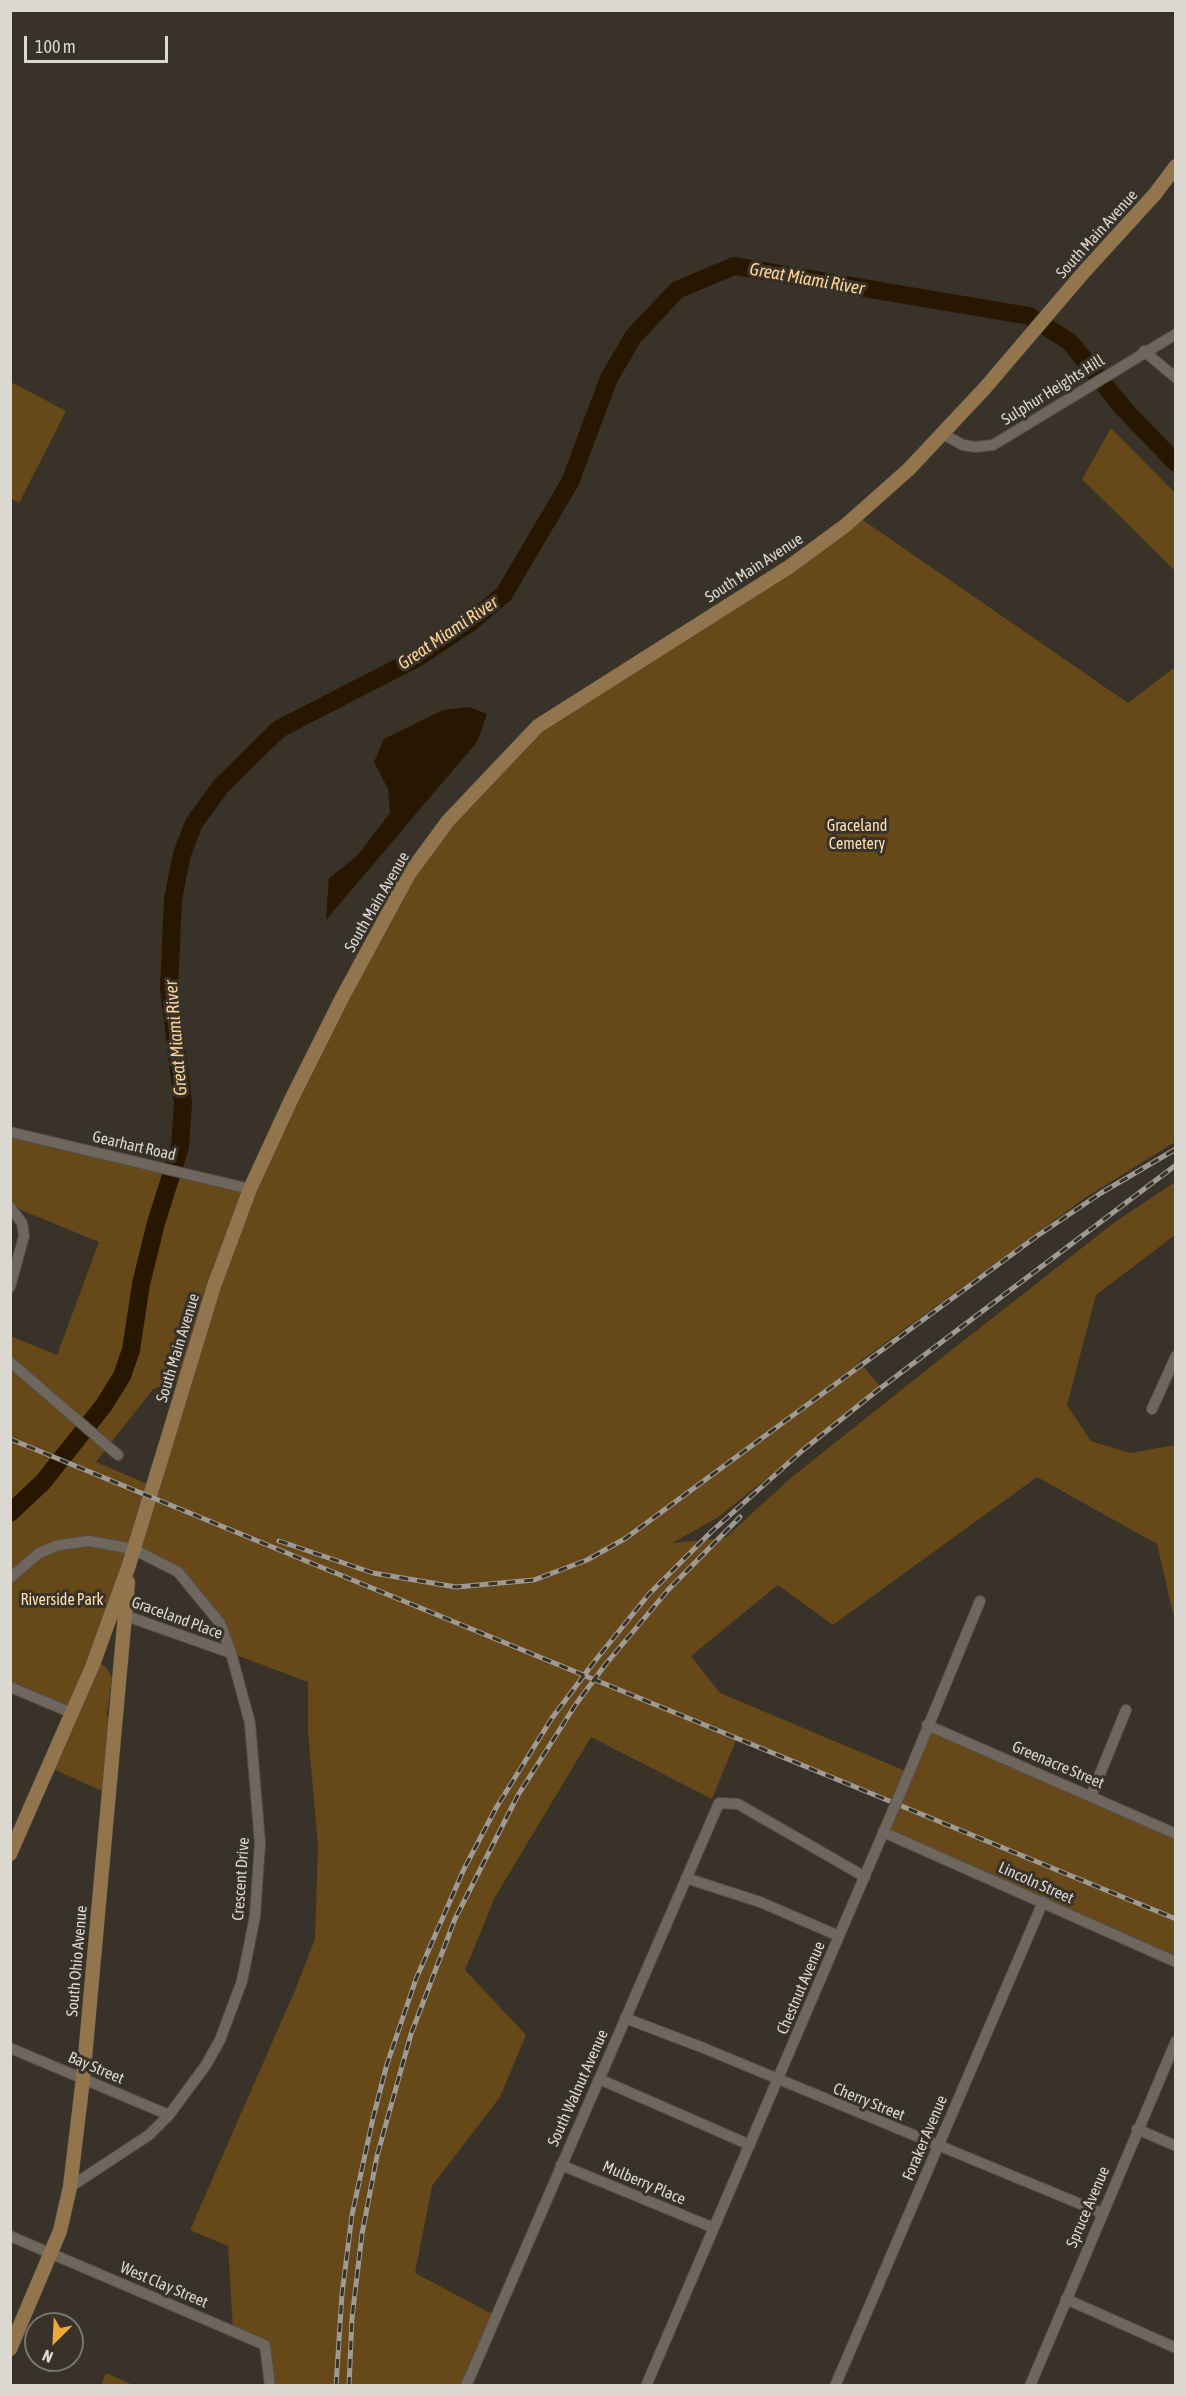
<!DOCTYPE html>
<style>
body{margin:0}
#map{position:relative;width:1186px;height:2396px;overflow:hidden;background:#383228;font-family:"Asap Condensed",sans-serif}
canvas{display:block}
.frame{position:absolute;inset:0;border:12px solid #dbd7d1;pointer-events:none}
.north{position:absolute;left:24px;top:2312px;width:60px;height:60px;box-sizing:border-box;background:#383228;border:2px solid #79746c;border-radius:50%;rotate:204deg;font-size:16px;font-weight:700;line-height:24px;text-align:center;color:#dbd7d1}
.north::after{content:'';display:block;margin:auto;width:21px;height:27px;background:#eca93a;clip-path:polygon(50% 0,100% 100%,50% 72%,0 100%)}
.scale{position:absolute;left:24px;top:36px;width:144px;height:27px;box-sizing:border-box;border:3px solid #dbd7d1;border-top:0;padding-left:8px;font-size:18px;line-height:21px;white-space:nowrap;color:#dbd7d1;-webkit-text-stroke:4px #383228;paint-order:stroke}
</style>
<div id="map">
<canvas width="1186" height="2396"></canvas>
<div class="frame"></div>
<div class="north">N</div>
<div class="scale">100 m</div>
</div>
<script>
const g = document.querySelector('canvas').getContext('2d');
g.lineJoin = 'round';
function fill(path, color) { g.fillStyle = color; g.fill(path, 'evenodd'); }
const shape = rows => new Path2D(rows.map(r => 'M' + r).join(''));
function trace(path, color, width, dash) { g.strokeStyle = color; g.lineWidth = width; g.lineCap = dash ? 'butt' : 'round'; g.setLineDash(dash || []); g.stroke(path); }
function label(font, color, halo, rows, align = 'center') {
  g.font = font + ' "Asap Condensed",sans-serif'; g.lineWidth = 6; g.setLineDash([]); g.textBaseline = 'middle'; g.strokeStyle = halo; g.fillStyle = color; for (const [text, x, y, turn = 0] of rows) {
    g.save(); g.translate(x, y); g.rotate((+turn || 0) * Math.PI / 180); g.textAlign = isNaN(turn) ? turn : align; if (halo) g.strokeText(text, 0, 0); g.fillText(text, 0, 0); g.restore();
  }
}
const green = shape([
 [11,382,66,411,19,503,11,498],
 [1111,428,1175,493,1175,571,1082,479],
 [857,516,1128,703,1175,667,1175,1142,1085,1198,859,1362,881,1387,717,1518,672,1543,725,1538,792,1477,930,1367,1115,1222,1175,1182,1175,1235,1096,1295,1067,1405,1091,1441,1130,1453,1175,1445,1175,1622,1157,1544,1037,1477,833,1625,778,1585,691,1656,720,1693,908,1772,927,1725,1175,1834,1175,1962,883,1832,895,1803,737,1738,712,1799,591,1737,495,1897,465,1970,526,2035,500,2097,432,2186,415,2273,496,2316,466,2385,270,2385,265,2345,233,2330,228,2246,190,2230,296,1988,315,1939,318,1846,308,1733,308,1682,231,1653,220,1623,178,1572,133,1550,92,1667,101,1664,107,1668,112,1678,107,1715,114,1738,109,1794,48,1767,72,1713,11,1687,11,1336,57,1355,99,1242,21,1210,11,1202,10,1132,250,1189,409,874,538,726],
 [184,1379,152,1486,96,1462,153,1389],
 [106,2373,133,2385,101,2385]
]);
const water = shape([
 [469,707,487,714,477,742,326,920,329,878,357,856,390,813,388,789,374,762,384,739,443,710]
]);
const river = shape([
 [10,1513,43,1482,104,1405,122,1376,131,1350,141,1284,156,1223,180,1147,183,1103,169,989,173,899,182,854,194,823,221,786,279,729,417,658,471,622,504,594,570,482,609,378,633,337,677,290,734,266,1029,316,1070,342,1124,409,1176,463]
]);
const minor = shape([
 [1144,351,1176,378],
 [943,434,963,445,975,447,993,445,1176,334],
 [10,1132,250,1189],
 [10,1207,22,1223,24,1236,10,1287],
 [10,1362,118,1455],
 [1152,1409,1176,1356],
 [10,1578,39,1553,59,1545,89,1541,133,1549,178,1572,220,1623,231,1653,250,1723,260,1843,255,1916,242,1981,220,2040,206,2065,169,2115,149,2135,70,2187],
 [118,1613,231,1653],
 [10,1687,72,1713],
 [927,1725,1176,1834],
 [906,1780,980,1601],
 [1091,1796,1126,1710],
 [883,1832,1176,1962],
 [686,1878,760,1902,839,1936],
 [625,2018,701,2047,1102,2213],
 [10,2048,169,2115],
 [599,2079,750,2145],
 [1137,2129,1176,2146],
 [561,2165,714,2228],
 [10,2236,265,2345,270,2386],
 [1066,2299,1176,2348],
 [466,2386,719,1803,738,1804,865,1877],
 [646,2386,890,1817],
 [835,2386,1043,1902],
 [1030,2386,1176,2041]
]);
const major = shape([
 [10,1854,92,1667,129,1565,214,1286,250,1189,291,1100,342,998,409,874,448,821,538,726,789,567,846,525,909,469,985,388,1083,273,1155,194,1176,166],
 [10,2349,60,2231,70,2187,83,2079,128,1582]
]);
const rail = shape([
 [10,1439,1176,1919],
 [279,1541,373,1573,456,1587,534,1580,587,1560,626,1538,1037,1236,1101,1193,1176,1149],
 [336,2386,342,2294,352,2215,373,2118,387,2064,416,1979,464,1869,496,1808,552,1718,594,1662,649,1594,711,1532,803,1450,874,1393,1176,1165],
 [349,2386,352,2318,362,2234,377,2156,411,2034,455,1919,518,1795,576,1704,605,1665,668,1590,740,1517]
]);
const minorBridge = shape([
 [890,1817,906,1780]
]);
const streetNames = [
 ["South Main Avenue",1097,234,-48],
 ["Sulphur Heights Hill",1053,390,-32],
 ["South Main Avenue",754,568,-33],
 ["South Main Avenue",377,902,-60],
 ["Gearhart Road",134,1146,13],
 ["South Main Avenue",178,1348,-73],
 ["Graceland Place",177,1618,20],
 ["Greenacre Street",1058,1765,23],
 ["Crescent Drive",241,1879,-86],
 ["Lincoln Street",1036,1883,24],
 ["South Ohio Avenue",77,1961,-85],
 ["Chestnut Avenue",801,1988,-67],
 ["Bay Street",96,2068,23],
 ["South Walnut Avenue",578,2088,-66],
 ["Cherry Street",869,2102,22],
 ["Foraker Avenue",925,2138,-67],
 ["Mulberry Place",644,2183,23],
 ["Spruce Avenue",1088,2207,-67],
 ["West Clay Street",164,2285,23]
];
const parkNames = [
 ["Graceland",857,826],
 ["Cemetery",857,844],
 ["Riverside Park",62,1600]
];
const waterNames = [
 ["Great Miami River",807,279,10],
 ["Great Miami River",448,633,-34],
 ["Great Miami River",176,1038,-95]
];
fill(green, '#664819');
fill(water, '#281700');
trace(river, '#281700', 18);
trace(minor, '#544e47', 12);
trace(major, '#544e47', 15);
trace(minor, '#6f675d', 10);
trace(major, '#92754c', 14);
trace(rail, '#9f9a93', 5);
trace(rail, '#383228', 3, [9]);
trace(minorBridge, '#544e47', 12, []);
trace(minorBridge, '#6f675d', 10);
label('16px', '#dbd7d1', '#383228', streetNames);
label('16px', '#ffdeb2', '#383228', parkNames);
label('italic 18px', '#fdd397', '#383228', waterNames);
</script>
